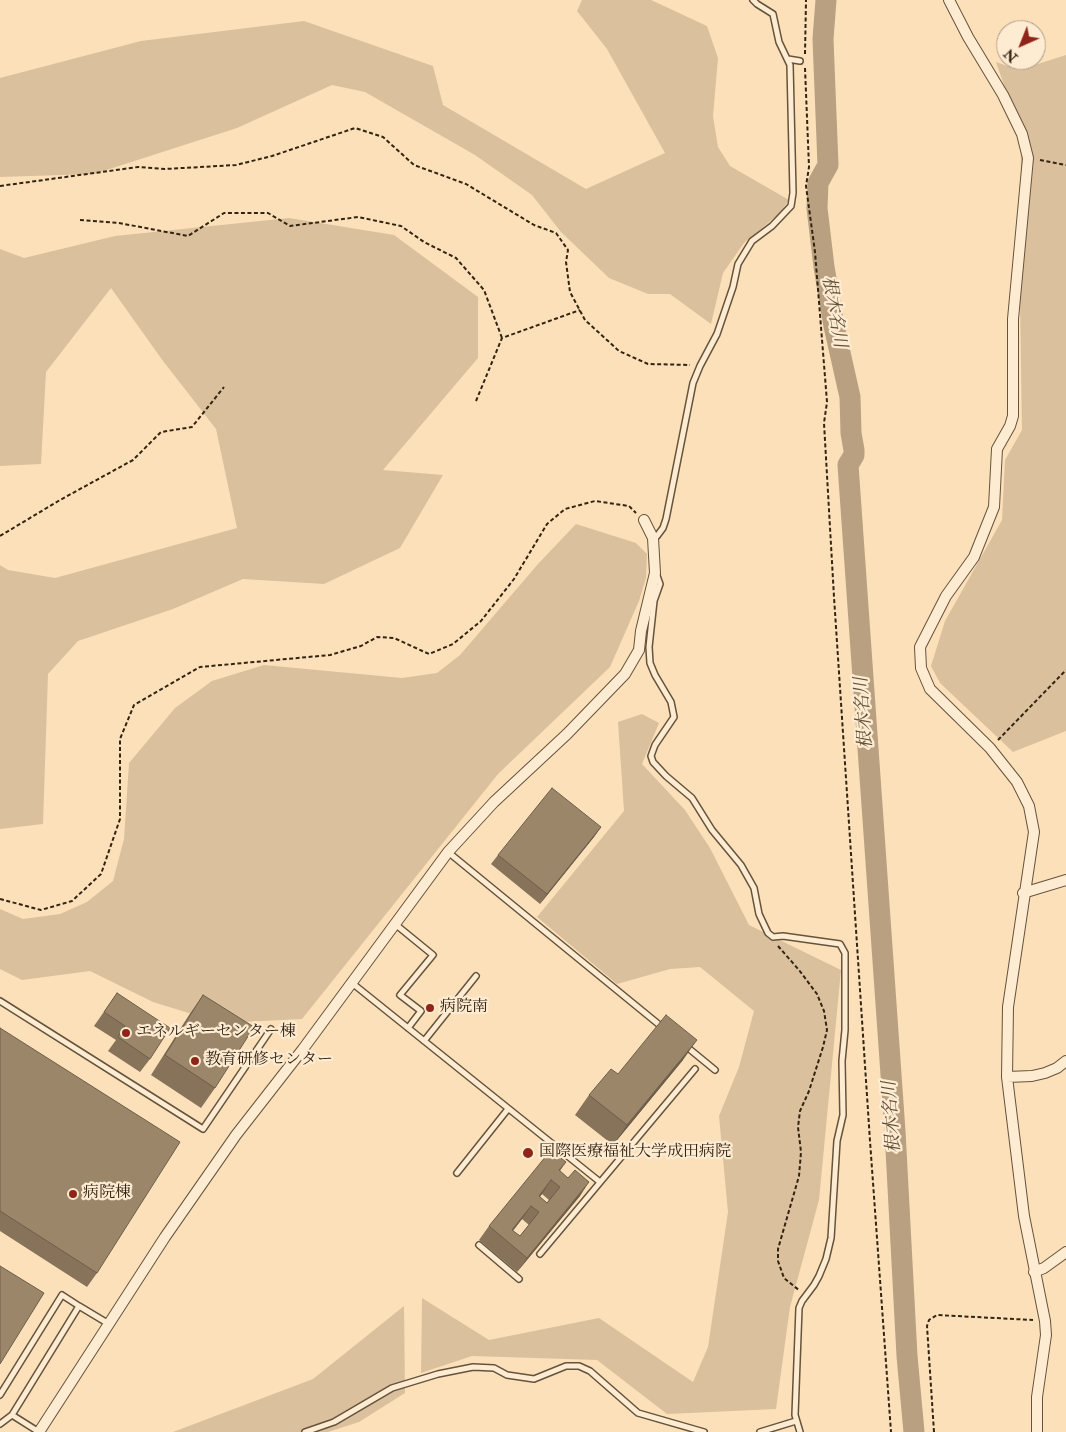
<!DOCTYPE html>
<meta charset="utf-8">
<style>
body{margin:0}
#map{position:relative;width:1066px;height:1432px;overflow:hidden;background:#fce0b9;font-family:"IM FELL Double Pica",serif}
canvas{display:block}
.north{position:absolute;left:996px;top:20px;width:50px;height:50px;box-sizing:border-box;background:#fdebd2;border:1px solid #ac9b85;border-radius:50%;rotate:224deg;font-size:14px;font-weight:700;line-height:20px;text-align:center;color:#332412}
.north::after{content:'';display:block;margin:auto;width:18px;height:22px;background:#8f2418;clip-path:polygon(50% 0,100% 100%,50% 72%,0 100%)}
</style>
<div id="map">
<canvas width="1066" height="1432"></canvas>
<div class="north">N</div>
</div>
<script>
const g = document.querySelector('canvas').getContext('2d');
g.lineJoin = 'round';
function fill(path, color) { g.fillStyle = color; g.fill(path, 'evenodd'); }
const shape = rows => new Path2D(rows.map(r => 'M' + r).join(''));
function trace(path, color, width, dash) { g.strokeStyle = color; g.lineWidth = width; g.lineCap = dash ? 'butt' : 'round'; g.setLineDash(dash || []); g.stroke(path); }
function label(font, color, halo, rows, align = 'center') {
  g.font = font + ' "IM FELL Double Pica","Noto Serif JP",serif'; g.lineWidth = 4.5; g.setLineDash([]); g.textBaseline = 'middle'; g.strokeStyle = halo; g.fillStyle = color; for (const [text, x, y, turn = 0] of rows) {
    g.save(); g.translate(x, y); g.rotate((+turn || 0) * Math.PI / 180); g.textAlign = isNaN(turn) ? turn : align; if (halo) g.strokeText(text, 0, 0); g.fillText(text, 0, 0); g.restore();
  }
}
const green = shape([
 [582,0,651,0,707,26,718,58,713,116,718,147,730,166,789,200,780,213,744,243,723,273,711,324,670,294,648,294,609,278,561,232,532,195,475,155,365,92,332,85,237,128,94,174,0,177,0,78,141,41,304,21,433,66,443,105,586,189,665,153,607,49,577,11],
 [1066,55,1066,731,1013,752,940,683,931,666,945,621,1002,520,1005,460,1022,430,1020,302,1021,134,996,62,1019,70],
 [289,218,394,235,478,297,478,358,383,470,443,475,400,548,324,584,243,579,173,609,78,641,48,674,43,824,0,829,0,565,8,570,55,578,237,528,216,429,163,361,111,288,46,372,41,464,0,466,0,249,24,258,115,236],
 [576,524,636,543,647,554,646,578,639,601,610,667,498,774,302,1019,221,1023,153,1002,90,971,22,980,0,969,0,909,23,919,60,914,87,902,113,881,124,839,129,763,175,708,212,681,264,665,402,678,437,673,460,655,538,564],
 [642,714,659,723,642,764,685,810,710,848,749,925,841,970,819,1200,790,1307,776,1409,667,1414,597,1360,472,1356,421,1373,422,1298,489,1340,599,1318,693,1382,708,1347,728,1212,719,1116,739,1067,754,1011,700,967,670,969,617,984,537,917,624,811,618,722],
 [404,1306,405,1393,359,1422,328,1432,173,1432,313,1379]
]);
const river = shape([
 [826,0,823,39,828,165,818,183,817,208,824,267,834,326,850,397,851,433,854,450,854,455,848,465,895,1131,907,1356,914,1432]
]);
const path = shape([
 [805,54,806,0],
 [805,68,809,167,806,186,815,252,827,402,824,423,834,597,870,1141,891,1432],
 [1040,160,1066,165],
 [0,186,138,167,165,169,236,165,272,156,355,128,383,137,414,165,466,184,534,225,556,233,568,250,566,262,570,292,585,320,619,351,648,364,690,365],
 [80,220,119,223,188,236,224,213,268,213,290,226,358,217,401,226,424,242,456,258,484,290,502,338],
 [476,401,502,338,580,310],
 [0,536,60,500,133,460,161,432,192,427,224,387],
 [998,740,1066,670],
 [0,899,41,910,72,901,101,874,120,819,120,739,134,705,200,667,330,655,361,646,377,637,394,638,429,654,453,644,481,621,514,579,547,524,565,509,595,501,629,506,636,513],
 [778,946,799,970,817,994,824,1011,827,1030,823,1047,809,1091,800,1111,798,1127,801,1152,799,1176,778,1249,778,1261,784,1278,800,1291],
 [934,1432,927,1326,929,1320,937,1315,1033,1320]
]);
const lane = shape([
 [788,59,800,61],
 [653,538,657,536,663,528,666,519,693,383,700,366,717,334,733,287,738,264,752,241,772,226,791,206,793,193,790,65,779,42,773,14,757,4,753,0],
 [656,573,660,584,654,601,649,647,650,663,655,675,671,702,674,717,655,745,651,756,653,762,666,776,692,798,712,830,741,865,754,888,759,914,768,933,773,937,783,936,840,944,845,953,845,1030,842,1061,843,1115,837,1141,831,1238,826,1259,819,1276,814,1285,802,1301,799,1308,795,1415,800,1432],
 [448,852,662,1027],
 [395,924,433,955,400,995,421,1011,408,1028],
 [352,983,600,1182],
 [0,1001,203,1129,271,1029],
 [424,1041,476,976],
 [687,1047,715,1070],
 [457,1173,508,1109],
 [479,1245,519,1279],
 [540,1254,695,1069],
 [0,1395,62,1295,79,1306],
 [0,1424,12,1415],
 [39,1432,12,1415,79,1306,109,1324],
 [305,1432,334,1422,392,1388,438,1374,473,1367,494,1368,507,1375,534,1379,566,1366,579,1366,590,1371,638,1413,704,1432],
 [760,1432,796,1421]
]);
const street = shape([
 [949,0,968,37,1003,95,1022,134,1028,158,1013,319,1013,416,1010,426,997,449,994,507,974,557,946,596,920,647,921,668,930,689,990,748,1017,782,1029,806,1034,832,1008,1007,1007,1077,1024,1216,1045,1321,1046,1335,1037,1397,1037,1432],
 [1023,893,1066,880],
 [1007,1077,1032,1076,1045,1073,1057,1068,1066,1061],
 [1034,1272,1044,1268,1066,1252],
 [39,1432,165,1237,236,1135,303,1049,448,852,494,802,567,734,625,674,639,650,641,631,655,573,653,538,644,520]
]);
const wall = shape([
 [601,827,594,837,540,904,491,864,498,855],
 [117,993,150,1059,140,1072,108,1051,116,1040,94,1026],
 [203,995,215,1088,201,1108,151,1075,189,1015],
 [0,1028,97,1273,87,1287,0,1231],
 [683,1060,613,1145,575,1115,589,1095,618,1074],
 [566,1162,560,1171,580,1196,517,1272,479,1240,489,1226],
 [542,1194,549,1200,547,1203,540,1197],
 [522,1219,529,1225,520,1236,513,1231]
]);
const shadedWall = shape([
 [601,827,594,837,540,904,547,894],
 [697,1040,683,1060,613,1145,627,1125],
 [551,1180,542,1194,532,1206,539,1196],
 [589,1182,580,1196,517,1272,527,1258],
 [531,1206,522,1219,505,1240,512,1230]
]);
const building = shape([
 [552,788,601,827,547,894,498,855,552,788],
 [117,993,170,1028,150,1059,118,1037,125,1026,104,1012,117,993],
 [203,995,254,1027,215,1088,165,1055,203,995],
 [666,1015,697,1040,627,1125,589,1095,611,1069,618,1074,666,1015],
 [0,1028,180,1142,97,1273,0,1211,0,1028],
 [551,1150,566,1162,559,1170,568,1178,575,1170,589,1182,527,1258,489,1226,551,1150],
 [551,1180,560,1187,547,1203,539,1196,551,1180],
 [531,1206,539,1212,520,1236,512,1230,531,1206],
 [0,1266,44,1293,0,1364,0,1266]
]);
const markers = [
 [430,1008,5,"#8f2418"],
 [126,1033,5,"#8f2418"],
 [195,1061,5,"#8f2418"],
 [528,1153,6,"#8f2418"],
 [73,1194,5,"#8f2418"]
];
const poiNames = [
 ["病院南",440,1008],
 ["エネルギーセンター棟",136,1033],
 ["教育研修センター",205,1061],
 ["国際医療福祉大学成田病院",539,1153],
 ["病院棟",83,1194]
];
const waterNames = [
 ["根木名川",833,312,80],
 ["根木名川",865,713,-94],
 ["根木名川",893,1117,-94]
];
fill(green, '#dac09d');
trace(river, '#b8a080', 21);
trace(lane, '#65533c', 8);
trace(street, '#65533c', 12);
trace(path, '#332412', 2, [4, 2.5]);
trace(lane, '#fdebd2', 5);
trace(street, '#fdebd2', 10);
fill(wall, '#86735a');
fill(shadedWall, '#6d5e4a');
fill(building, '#9c8669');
trace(building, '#6d5e4a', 1);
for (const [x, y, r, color] of markers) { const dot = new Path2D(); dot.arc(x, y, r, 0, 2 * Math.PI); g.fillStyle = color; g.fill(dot); trace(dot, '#fdebd2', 2); }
label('16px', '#332412', '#fdebd2', poiNames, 'left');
label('italic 18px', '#624f38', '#fdebd2', waterNames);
</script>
